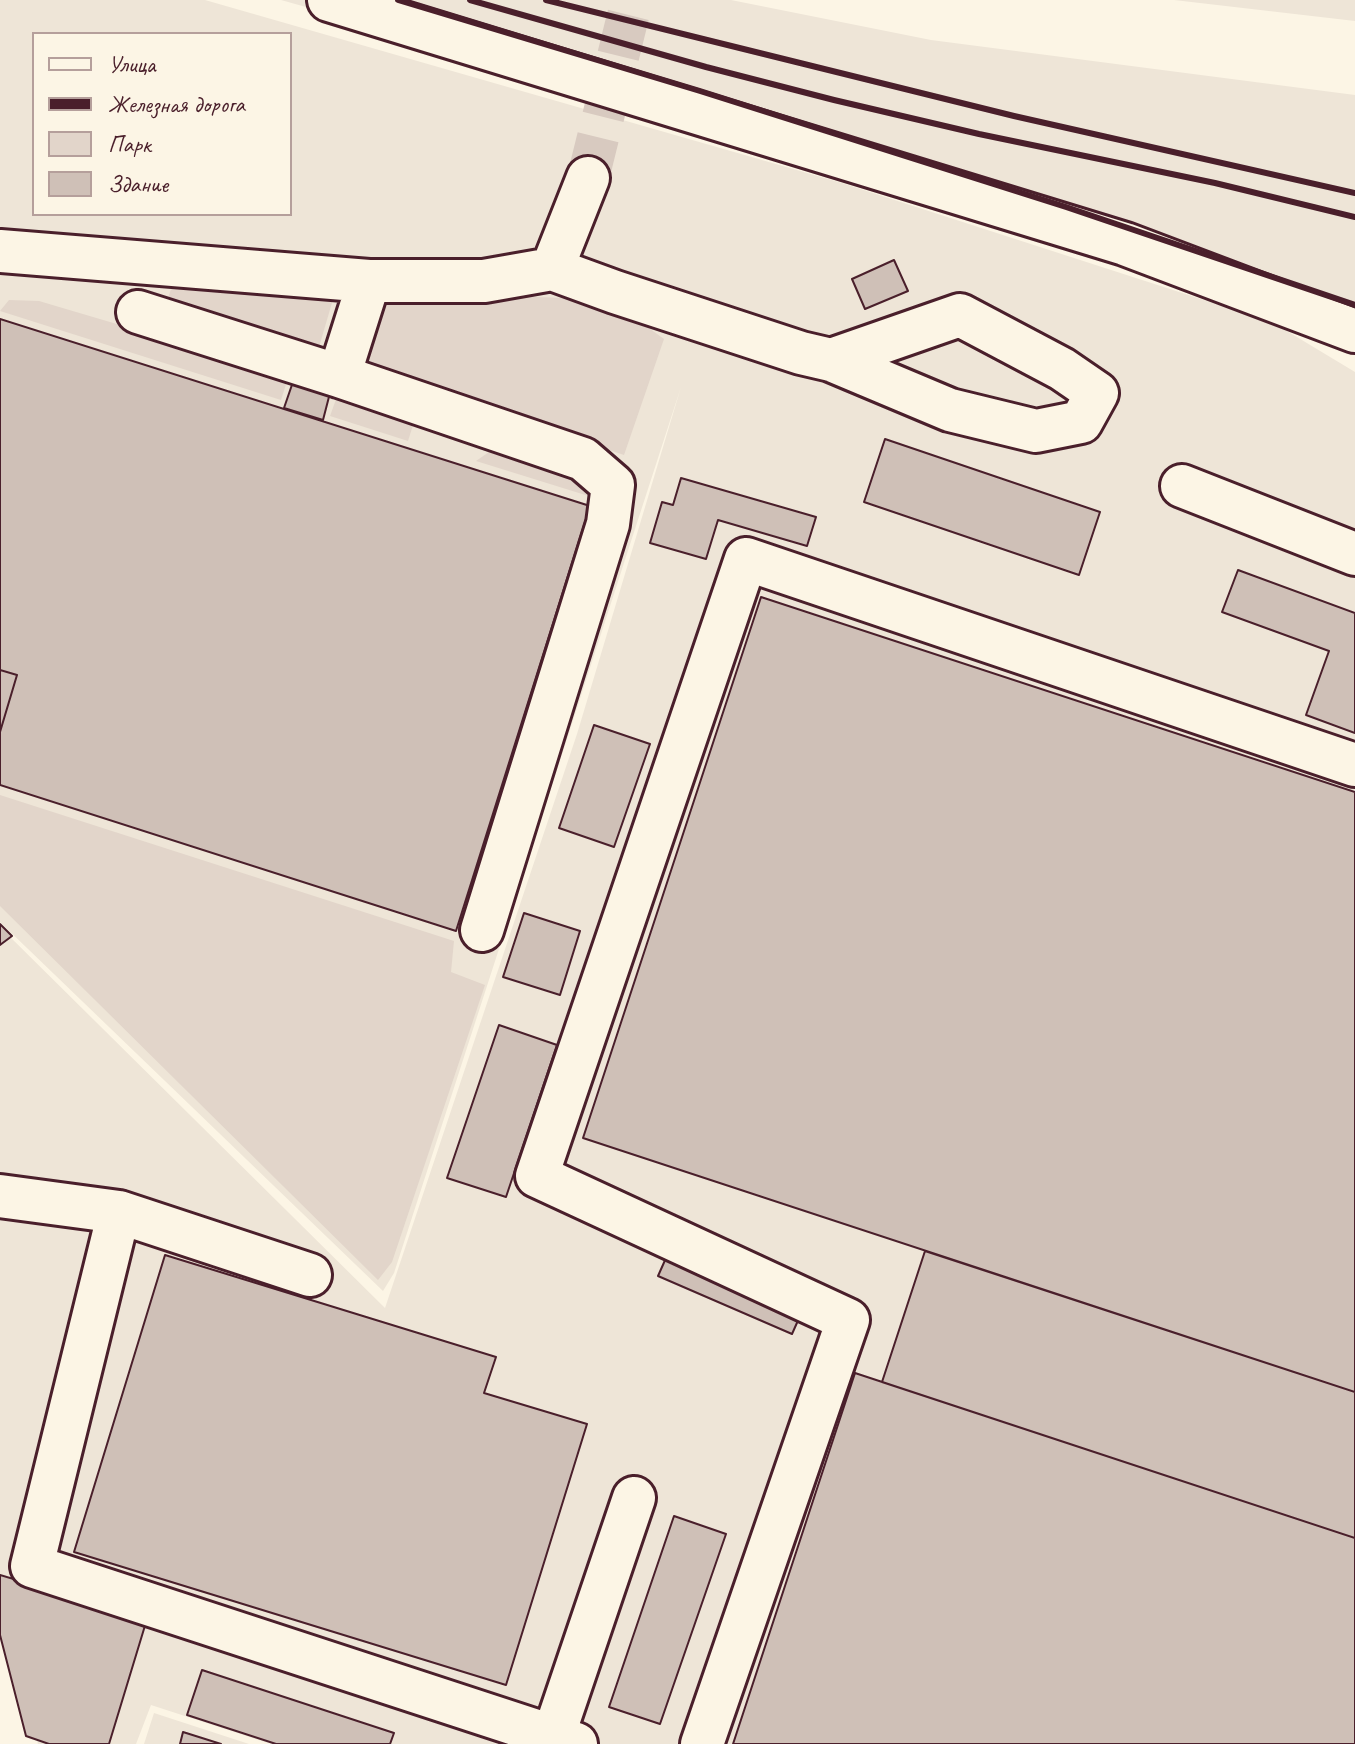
<!DOCTYPE html>
<meta charset="utf-8">
<style>
body{margin:0}
#map{position:relative;width:1355px;height:1744px;overflow:hidden;background:#fcf5e5;font-family:Caveat,sans-serif}
canvas{display:block}
.legend{position:absolute;left:32px;top:32px;width:260px;height:184px;box-sizing:border-box;background:#fcf5e5;border:2px solid #b59f9b;margin:0;padding:10px 14px;list-style:none;font-size:24px;color:#4a1f2b}
.legend li{display:flex;align-items:center;gap:16px;height:40px}
.legend b{width:40px;border:2px solid #b59f9b}
</style>
<div id="map">
<canvas width="1355" height="1744"></canvas>
<ul class="legend">
<li><b style="height:10px;background:#fcf5e5"></b>Улица</li>
<li><b style="height:10px;background:#4a1f2b"></b>Железная дорога</li>
<li><b style="height:22px;background:#e2d5ca"></b>Парк</li>
<li><b style="height:22px;background:#cfc0b7"></b>Здание</li>
</ul>
</div>
<script>
const g = document.querySelector('canvas').getContext('2d');
g.lineJoin = 'round';
function fill(path, color) { g.fillStyle = color; g.fill(path, 'evenodd'); }
const shape = rows => new Path2D(rows.map(r => 'M' + r).join(''));
function trace(path, color, width, dash) { g.strokeStyle = color; g.lineWidth = width; g.lineCap = dash ? 'butt' : 'round'; g.setLineDash(dash || []); g.stroke(path); }
const built = shape([
 [0,0,205,0,842,183,1272,322,1355,372,1355,1744,271,1744,151,1705,136,1744,38,1744,0,1629,0,927,385,1308,577,734,681,387,394,1273,383,1291,0,922],
 [34,34,290,34,290,214,34,214],
 [281,0,731,0,931,40,1355,95,1355,323,1126,238],
 [1174,0,1355,0,1355,21],
 [154,1713,249,1744,144,1744]
]);
const green = shape([
 [172,285,336,289,317,354,167,303],
 [395,292,565,298,621,308,664,339,624,455,379,373,365,358,384,302],
 [9,300,39,301,289,375,281,400,0,311],
 [339,391,413,425,408,441,330,416],
 [489,452,511,452,580,473,595,498,476,461],
 [0,795,454,941,451,972,485,985,392,1262,378,1280,0,906]
]);
const building = shape([
 [894,260,908,291,865,309,852,279,894,260],
 [0,319,590,506,456,931,0,785,0,732,17,675,0,670,0,319],
 [295,376,331,389,323,420,284,408,295,376],
 [885,439,1100,512,1079,575,864,502,885,439],
 [681,478,816,517,807,546,718,520,706,559,650,543,662,502,673,505,681,478],
 [1238,570,1355,613,1355,733,1306,715,1329,651,1222,612,1238,570],
 [761,597,1355,792,1355,1392,583,1138,761,597],
 [0,670,17,675,0,732,0,670],
 [594,725,650,744,614,847,559,828,594,725],
 [524,913,580,931,560,995,503,977,524,913],
 [0,924,12,936,0,945,0,924],
 [499,1025,557,1045,506,1197,447,1178,499,1025],
 [925,1251,1355,1392,1355,1538,882,1382,925,1251],
 [165,1255,496,1357,484,1393,587,1424,506,1685,74,1552,165,1255],
 [666,1258,800,1316,792,1334,658,1276,666,1258],
 [855,1373,1355,1538,1355,1744,733,1744,855,1373],
 [674,1516,726,1534,660,1724,609,1707,674,1516],
 [0,1575,147,1619,109,1744,49,1744,26,1736,0,1635,0,1575],
 [202,1670,394,1733,390,1744,276,1744,187,1715,202,1670],
 [183,1732,221,1744,180,1744,183,1732]
]);
const minorTunnel = shape([
 [588,178,632,0]
]);
const minor = shape([
 [329,0,1125,244,1355,331],
 [0,251,369,281,484,281,552,269,588,178],
 [552,269,615,292,801,353,831,360,950,410,1036,431,1081,422,1097,393,1062,369,960,315,831,360],
 [138,312,339,376,583,459,613,485,608,524,482,930],
 [339,376,369,281],
 [1182,486,1355,554],
 [0,1196,119,1212],
 [310,1275,119,1212,32,1566,576,1744],
 [553,1737,634,1498],
 [702,1744,848,1320,537,1176,746,559,1355,765]
]);
const rail = shape([
 [398,0,700,91,1066,207,1355,305],
 [470,0,706,67,834,100,979,134,1215,183,1355,217],
 [546,0,1014,116,1355,193]
]);
fill(built, '#eee5d7');
fill(green, '#e2d5ca');
fill(building, '#cfc0b7');
trace(building, '#4a1f2b', 2);
trace(minorTunnel, '#d8cac0', 42, [42, 21]);
trace(minor, '#4a1f2b', 48);
trace(minor, '#fcf5e5', 42);
trace(rail, '#4a1f2b', 6);
</script>
